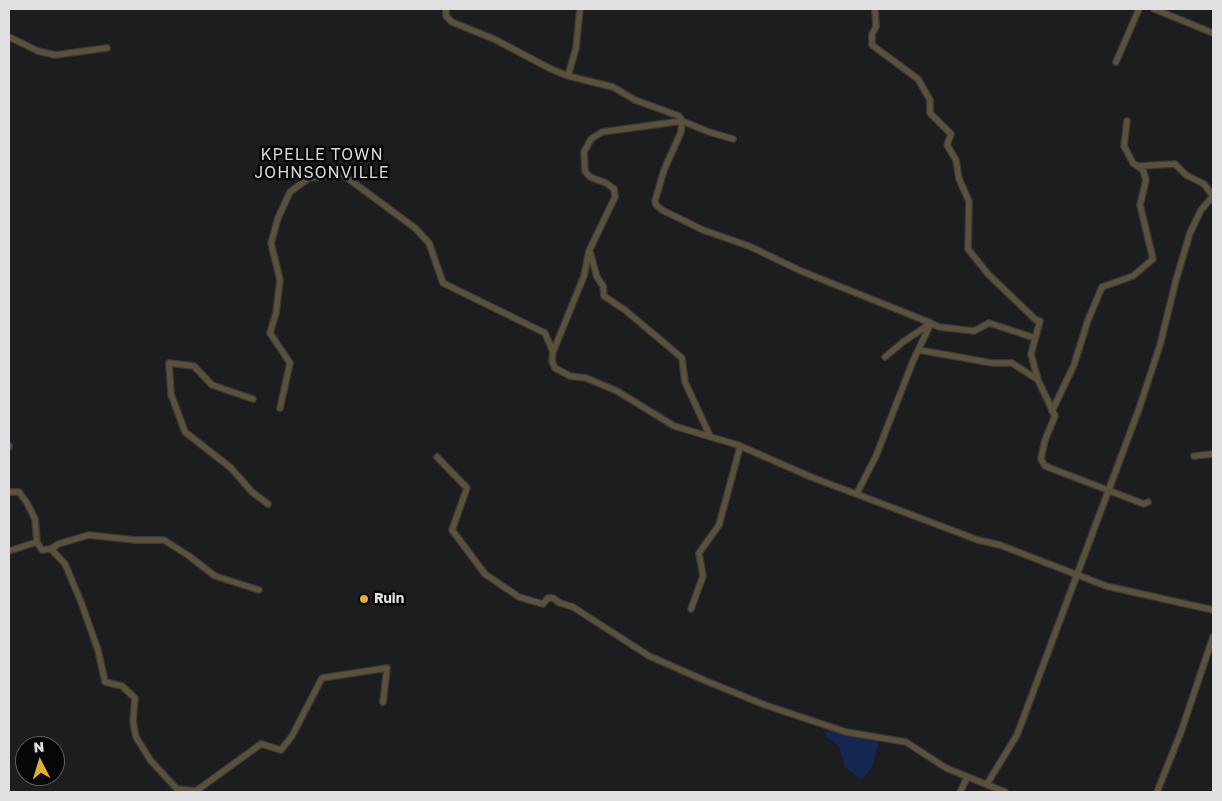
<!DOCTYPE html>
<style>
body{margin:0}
#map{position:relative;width:1222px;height:801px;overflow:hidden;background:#1c1d1f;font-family:"Golos Text",sans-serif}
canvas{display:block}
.frame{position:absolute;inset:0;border:10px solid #e0e0e2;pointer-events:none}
.north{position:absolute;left:15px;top:736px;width:50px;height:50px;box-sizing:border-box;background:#070708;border:1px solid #5e5e5f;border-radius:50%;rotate:355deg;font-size:14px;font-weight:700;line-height:20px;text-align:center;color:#e0e0e2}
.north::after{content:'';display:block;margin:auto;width:18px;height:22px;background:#e1af34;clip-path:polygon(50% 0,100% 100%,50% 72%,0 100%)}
</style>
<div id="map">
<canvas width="1222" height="801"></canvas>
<div class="frame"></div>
<div class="north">N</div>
</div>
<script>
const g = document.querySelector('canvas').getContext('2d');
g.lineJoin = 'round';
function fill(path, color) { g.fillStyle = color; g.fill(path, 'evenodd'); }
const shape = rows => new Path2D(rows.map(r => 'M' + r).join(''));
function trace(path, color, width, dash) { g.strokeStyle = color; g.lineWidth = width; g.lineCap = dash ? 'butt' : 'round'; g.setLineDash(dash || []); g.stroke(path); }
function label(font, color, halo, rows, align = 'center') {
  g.font = font + ' "Golos Text",sans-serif'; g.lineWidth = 5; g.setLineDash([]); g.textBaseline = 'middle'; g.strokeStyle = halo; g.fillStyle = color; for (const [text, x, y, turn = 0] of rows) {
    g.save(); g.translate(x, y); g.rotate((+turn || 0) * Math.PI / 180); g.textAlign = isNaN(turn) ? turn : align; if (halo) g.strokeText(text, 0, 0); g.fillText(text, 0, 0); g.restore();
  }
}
const green = shape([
 [830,726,846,733,879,741,872,767,861,780,845,767,839,746,825,736]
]);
const minor = shape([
 [446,9,446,16,452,22,494,39,551,69,568,76,613,87,635,100,679,116,682,121,709,132,733,139],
 [875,9,876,27,872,34,872,45,918,79,930,100,930,113,951,134,947,145,956,160,959,179,969,201,968,249,988,274,1036,320,1040,321,1031,354,1038,380],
 [1154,9,1213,33],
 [9,37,38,51,55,55,107,48],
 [1116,62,1139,9],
 [568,76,576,48,580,9],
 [682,121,602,132,591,139,584,152,585,171,590,177,606,183,614,189,615,197,589,251,584,276,553,352,552,361,555,368,570,376,586,378,617,391,674,426,738,445,811,477,978,540,1000,545,1106,586,1213,610],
 [682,121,681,132,664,170,655,201,656,205,662,210,703,230,749,246,801,271,931,323,913,361,876,456,857,493],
 [590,252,597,277,603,286,604,296,625,310,682,358,685,382,710,436],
 [919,350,992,363,1012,363,1038,380,1055,416,1045,440,1041,459,1045,466,1144,504,1148,502],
 [885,357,903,342,931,323,939,327,974,331,989,323,1035,338],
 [253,399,212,385,194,366,169,363,171,394,185,432,231,468,252,492,268,504],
 [280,408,290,363,270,333,276,313,280,280,271,243,278,218,290,192,309,178,342,174,415,228,429,243,443,283,545,333,553,352],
 [1052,411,1074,365,1088,320,1102,287,1133,276,1153,259,1140,205,1146,180,1143,170,1133,163,1124,146,1127,121],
 [9,446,9,447],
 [1194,456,1213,454],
 [437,457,467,488,452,530,485,574,519,597,543,604,548,598,553,598,560,603,573,607,649,656,706,681,765,705,846,732,906,742,946,768,1005,792],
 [9,492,19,492,27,503,35,519,37,542,42,550,51,549,58,544,89,535,135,540,164,540,189,556,215,576,259,590],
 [51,549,65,564,81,602,98,650,105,682,122,686,135,698,133,721,136,737,151,761,177,789,196,791,261,744,281,750,292,736,322,678,387,668,383,702],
 [9,551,37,542],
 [691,609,703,576,699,553,719,525,740,447],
 [987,784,1017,735,1139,409,1160,345,1176,280,1190,233,1201,210,1213,196,1204,184,1186,175,1175,164,1138,166],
 [960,792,967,778],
 [1157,792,1181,732,1213,637]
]);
const markers = [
 [364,599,5,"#e1af34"]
];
const poiNames = [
 ["Ruin",374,599]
];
const quarterNames = [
 ["KPELLE TOWN",322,155],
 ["JOHNSONVILLE",322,173]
];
fill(green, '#152650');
trace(minor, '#37383a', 8);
trace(minor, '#5b5039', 5.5);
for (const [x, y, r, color] of markers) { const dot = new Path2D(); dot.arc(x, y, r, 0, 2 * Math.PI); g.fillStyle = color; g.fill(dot); trace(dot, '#070708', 2); }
label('bold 14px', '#e0e0e2', '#070708', poiNames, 'left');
g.letterSpacing = '1px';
label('16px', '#d7d8db', '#070708', quarterNames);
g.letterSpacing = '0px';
</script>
